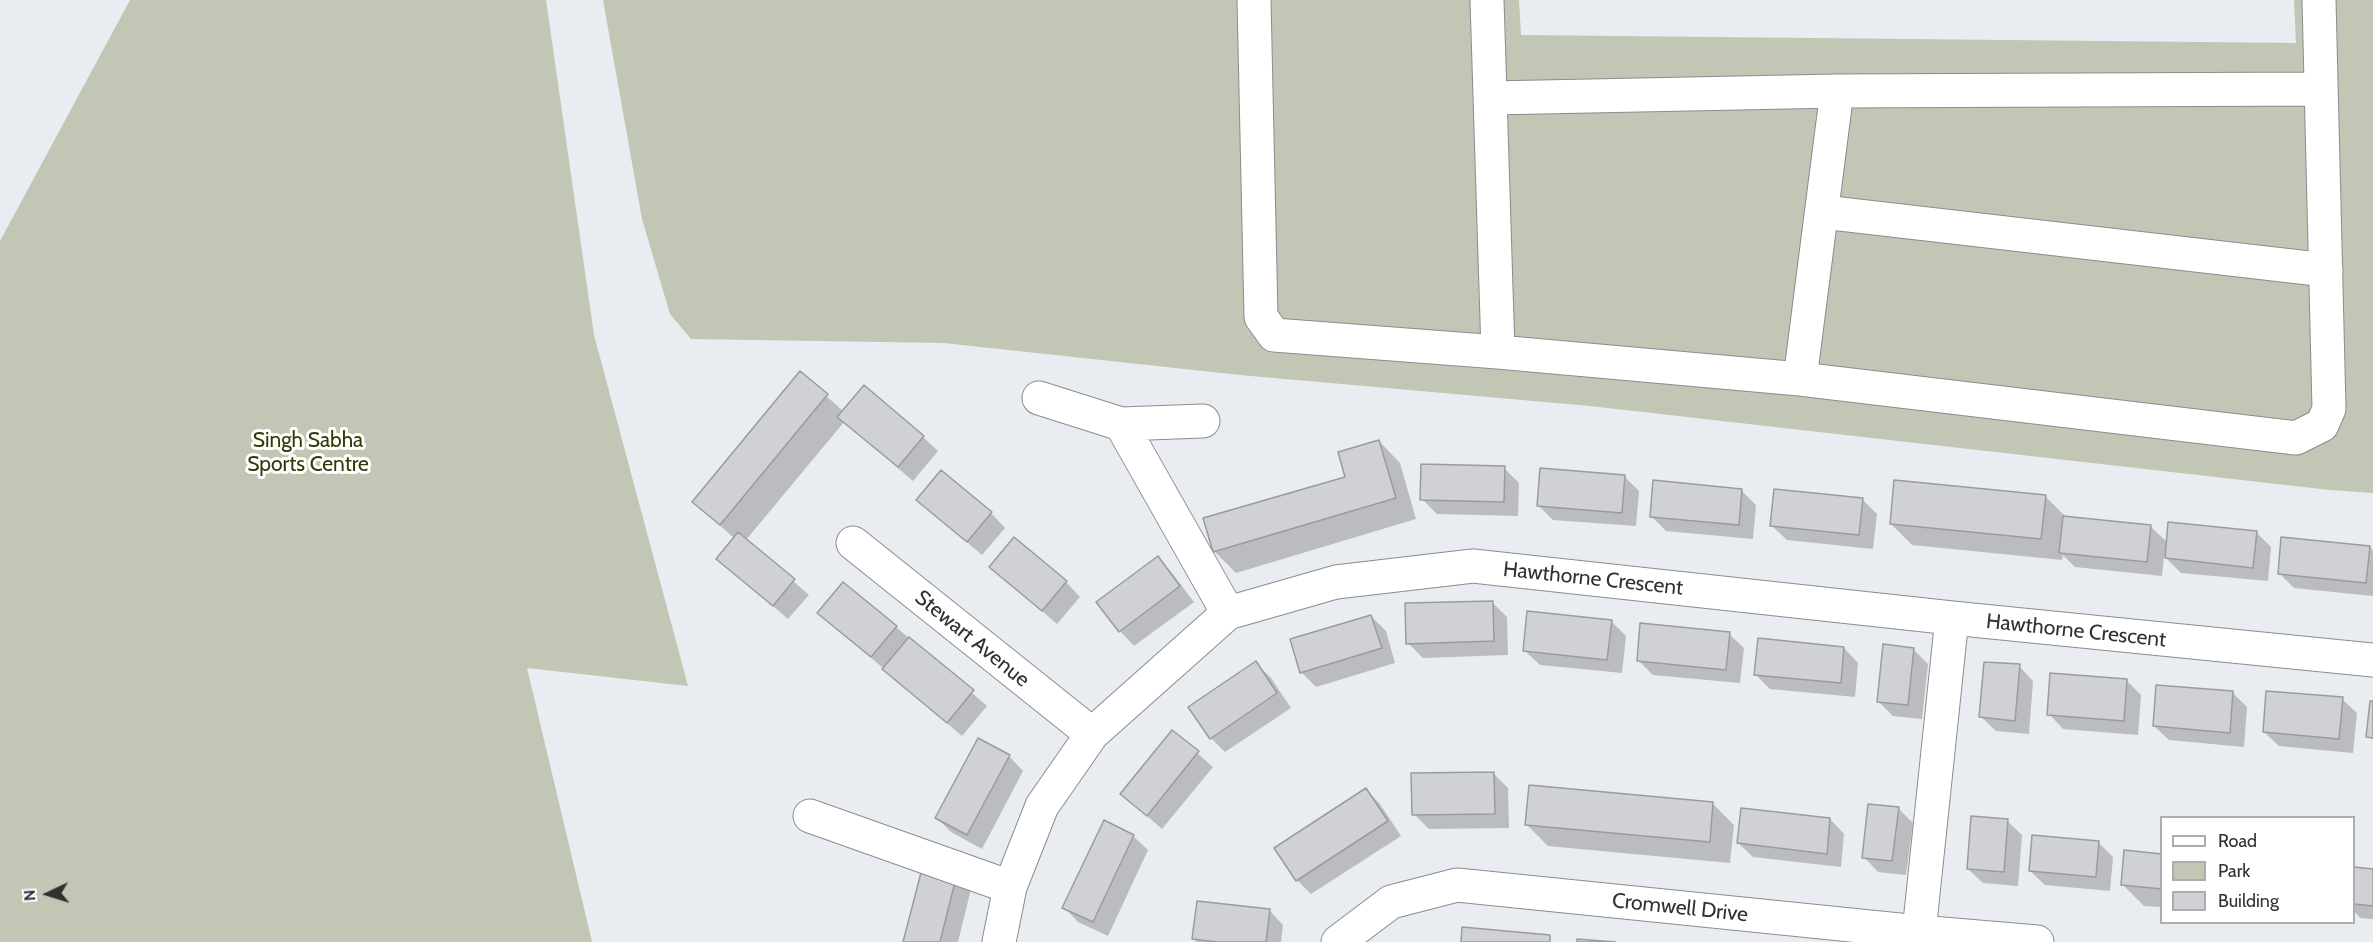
<!DOCTYPE html>
<style>
body{margin:0}
#map{position:relative;width:2373px;height:942px;overflow:hidden;background:#e9ecf0;font-family:Cabin,sans-serif}
canvas{display:block}
.legend{position:absolute;left:2160px;top:816px;width:195px;height:108px;box-sizing:border-box;background:#fff;border:2px solid #acadad;margin:0;padding:8px 10px;list-style:none;font-size:18px;color:#303132}
.legend li{display:flex;align-items:center;gap:12px;height:30px}
.legend b{width:30px;border:2px solid #acadad}
.north{position:absolute;left:18px;top:864px;width:60px;height:60px;-webkit-text-stroke:4px #fff;paint-order:stroke;rotate:266deg;font-size:16px;font-weight:700;line-height:24px;text-align:center;color:#303132}
.north::after{content:'';display:block;margin:auto;width:21px;height:27px;background:#303132;clip-path:polygon(50% 0,100% 100%,50% 72%,0 100%)}
</style>
<div id="map">
<canvas width="2373" height="942"></canvas>
<ul class="legend">
<li><b style="height:8px;background:#fff"></b>Road</li>
<li><b style="height:16px;background:#c2c6b4"></b>Park</li>
<li><b style="height:16px;background:#cfd1d6"></b>Building</li>
</ul>
<div class="north">N</div>
</div>
<script>
const g = document.querySelector('canvas').getContext('2d');
g.lineJoin = 'round';
function fill(path, color) { g.fillStyle = color; g.fill(path, 'evenodd'); }
const shape = rows => new Path2D(rows.map(r => 'M' + r).join(''));
function trace(path, color, width, dash) { g.strokeStyle = color; g.lineWidth = width; g.lineCap = dash ? 'butt' : 'round'; g.setLineDash(dash || []); g.stroke(path); }
function label(font, color, halo, rows, align = 'center') {
  g.font = font + ' Cabin,sans-serif'; g.lineWidth = 6; g.setLineDash([]); g.textBaseline = 'middle'; g.strokeStyle = halo; g.fillStyle = color; for (const [text, x, y, turn = 0] of rows) {
    g.save(); g.translate(x, y); g.rotate((+turn || 0) * Math.PI / 180); g.textAlign = isNaN(turn) ? turn : align; if (halo) g.strokeText(text, 0, 0); g.fillText(text, 0, 0); g.restore();
  }
}
const green = shape([
 [130,0,546,0,594,335,688,686,527,668,592,942,0,942,0,241],
 [603,0,1519,0,1521,35,2296,43,2294,0,2373,0,2373,493,2330,490,1590,406,1240,375,944,343,691,339,670,314,642,219]
]);
const shadow = shape([
 [801,373,844,412,923,437,938,451,913,481,844,422,746,540,809,595,788,619,718,559,735,539,694,502],
 [1379,441,1400,463,1416,519,1236,573,1215,552,1205,519,1347,478],
 [1504,468,1519,483,1518,516,1437,514,1422,499],
 [1624,476,1639,491,1636,526,1553,520,1539,506],
 [1741,490,1756,505,1753,539,1666,531,1651,516],
 [2045,496,2067,518,2151,527,2168,543,2256,532,2271,547,2268,581,2181,573,2164,556,2162,576,2075,567,2063,555,2062,560,1912,545,1891,524],
 [1862,499,1877,514,1873,549,1787,540,1772,526],
 [918,500,991,513,1005,528,982,555],
 [2370,547,2373,551,2373,596,2294,588,2279,573],
 [1158,558,1172,573,1194,602,1134,646,1120,631,1098,602],
 [991,567,1066,582,1080,597,1057,624],
 [1492,602,1507,617,1508,655,1423,658,1408,643],
 [819,613,896,627,987,706,962,736],
 [1371,616,1386,631,1395,663,1316,687,1301,672],
 [1611,621,1626,636,1622,673,1540,665,1525,651],
 [1729,634,1744,648,1740,683,1653,675,1638,660],
 [1844,648,1858,663,1855,697,1770,689,1755,674],
 [1913,649,1928,664,1922,719,1893,716,1878,701],
 [1256,663,1271,678,1291,708,1225,752,1211,738],
 [2019,666,2033,681,2029,734,1996,731,1981,717],
 [2127,681,2141,695,2138,735,2063,729,2049,714],
 [2233,693,2247,707,2244,747,2169,740,2154,726],
 [2342,699,2357,713,2353,753,2279,746,2264,732],
 [1173,732,1213,767,1162,829,1122,794],
 [1009,756,1023,771,982,849,951,832,937,818],
 [1493,773,1508,788,1509,828,1429,829,1414,814],
 [1366,790,1380,804,1401,836,1311,894,1297,880],
 [1713,804,1734,825,1730,863,1548,846,1527,825],
 [1898,808,1913,823,1906,875,1878,872,1864,857],
 [1830,819,1844,834,1841,867,1753,857,1738,843],
 [2007,821,2022,835,2018,886,1983,883,1968,869],
 [1133,836,1148,850,1108,936,1078,922,1064,907],
 [2098,842,2113,857,2110,891,2045,885,2030,871],
 [2162,855,2162,907,2144,906,2122,884],
 [2354,869,2373,871,2373,919,2360,918,2354,911],
 [957,875,971,889,958,942,905,942],
 [1269,910,1283,925,1281,942,1197,942,1194,939]
]);
const building = shape([
 [800,371,828,394,720,525,692,502,800,371],
 [864,385,924,436,898,467,837,417,864,385],
 [1379,440,1396,498,1213,552,1203,518,1345,477,1338,452,1379,440],
 [1421,464,1505,466,1504,502,1420,500,1421,464],
 [1540,468,1625,475,1622,513,1537,506,1540,468],
 [941,470,992,512,967,542,916,500,941,470],
 [1653,480,1742,489,1739,525,1650,517,1653,480],
 [1894,480,2046,495,2041,539,1890,524,1894,480],
 [1774,489,1863,498,1859,535,1770,526,1774,489],
 [2063,516,2151,525,2147,562,2059,553,2063,516],
 [2168,522,2257,531,2253,568,2165,558,2168,522],
 [738,532,795,579,773,606,716,559,738,532],
 [1014,537,1067,581,1042,611,989,567,1014,537],
 [2281,537,2370,546,2366,583,2278,574,2281,537],
 [1158,556,1180,586,1119,632,1096,602,1158,556],
 [843,582,897,626,871,657,817,613,843,582],
 [1493,601,1494,641,1406,644,1405,603,1493,601],
 [1527,611,1612,620,1607,660,1523,651,1527,611],
 [1371,615,1382,648,1300,673,1290,639,1371,615],
 [1640,623,1730,632,1726,670,1637,661,1640,623],
 [909,637,974,690,947,723,882,669,909,637],
 [1758,638,1844,647,1841,683,1754,675,1758,638],
 [1883,644,1914,648,1908,705,1877,702,1883,644],
 [1256,661,1277,693,1210,739,1188,707,1256,661],
 [1984,662,2020,664,2015,721,1979,717,1984,662],
 [2050,673,2127,679,2124,721,2047,715,2050,673],
 [2156,685,2233,691,2230,733,2153,726,2156,685],
 [2266,691,2343,697,2339,739,2263,732,2266,691],
 [2370,701,2373,701,2373,738,2366,737,2370,701],
 [1172,730,1199,751,1147,816,1120,794,1172,730],
 [978,738,1010,755,967,835,935,818,978,738],
 [1494,772,1495,814,1412,815,1411,773,1494,772],
 [1529,785,1713,802,1710,842,1525,825,1529,785],
 [1366,788,1388,821,1296,881,1274,848,1366,788],
 [1868,804,1899,807,1892,861,1862,858,1868,804],
 [1741,808,1830,818,1827,854,1737,843,1741,808],
 [1971,816,2008,819,2004,872,1967,869,1971,816],
 [1104,820,1134,835,1093,922,1062,908,1104,820],
 [2032,835,2099,841,2096,877,2029,871,2032,835],
 [2124,850,2162,854,2162,889,2121,885,2124,850],
 [923,865,957,874,940,942,903,942,923,865],
 [2354,867,2373,869,2373,906,2354,904,2354,867],
 [1197,901,1270,909,1266,942,1219,942,1192,939,1197,901],
 [1462,927,1550,935,1550,942,1461,942,1462,927],
 [1577,939,1616,942,1577,942,1577,939]
]);
const minor = shape([
 [1254,0,1261,317,1274,335,1498,352],
 [1487,0,1498,352,1800,379,2296,438,2322,425,2329,409,2319,0],
 [1491,98,1837,91,2321,89],
 [1823,212,2326,270],
 [1800,379,1837,91],
 [1039,398,1121,424,1203,421],
 [1121,424,1228,613],
 [853,543,1092,734],
 [810,816,1010,887],
 [1919,932,1952,618],
 [999,942,1010,887,1042,806,1092,734,1228,613,1336,582,1473,566,1952,618,2373,660],
 [1338,942,1391,902,1457,885,1919,932,2037,942]
]);
const parkNames = [
 ["Singh Sabha",308,441],
 ["Sports Centre",308,465]
];
const streetNames = [
 ["Hawthorne Crescent",1593,579,6],
 ["Hawthorne Crescent",2076,631,6],
 ["Stewart Avenue",972,639,39],
 ["Cromwell Drive",1680,908,6]
];
fill(green, '#c2c6b4');
fill(shadow, '#0003');
fill(building, '#cfd1d6');
trace(building, '#999b9f', 1.5);
trace(minor, '#8a8c90', 35);
trace(minor, '#fff', 33);
label('21px', '#323a06', '#fff', parkNames);
label('21px', '#303132', '#fff', streetNames);
</script>
